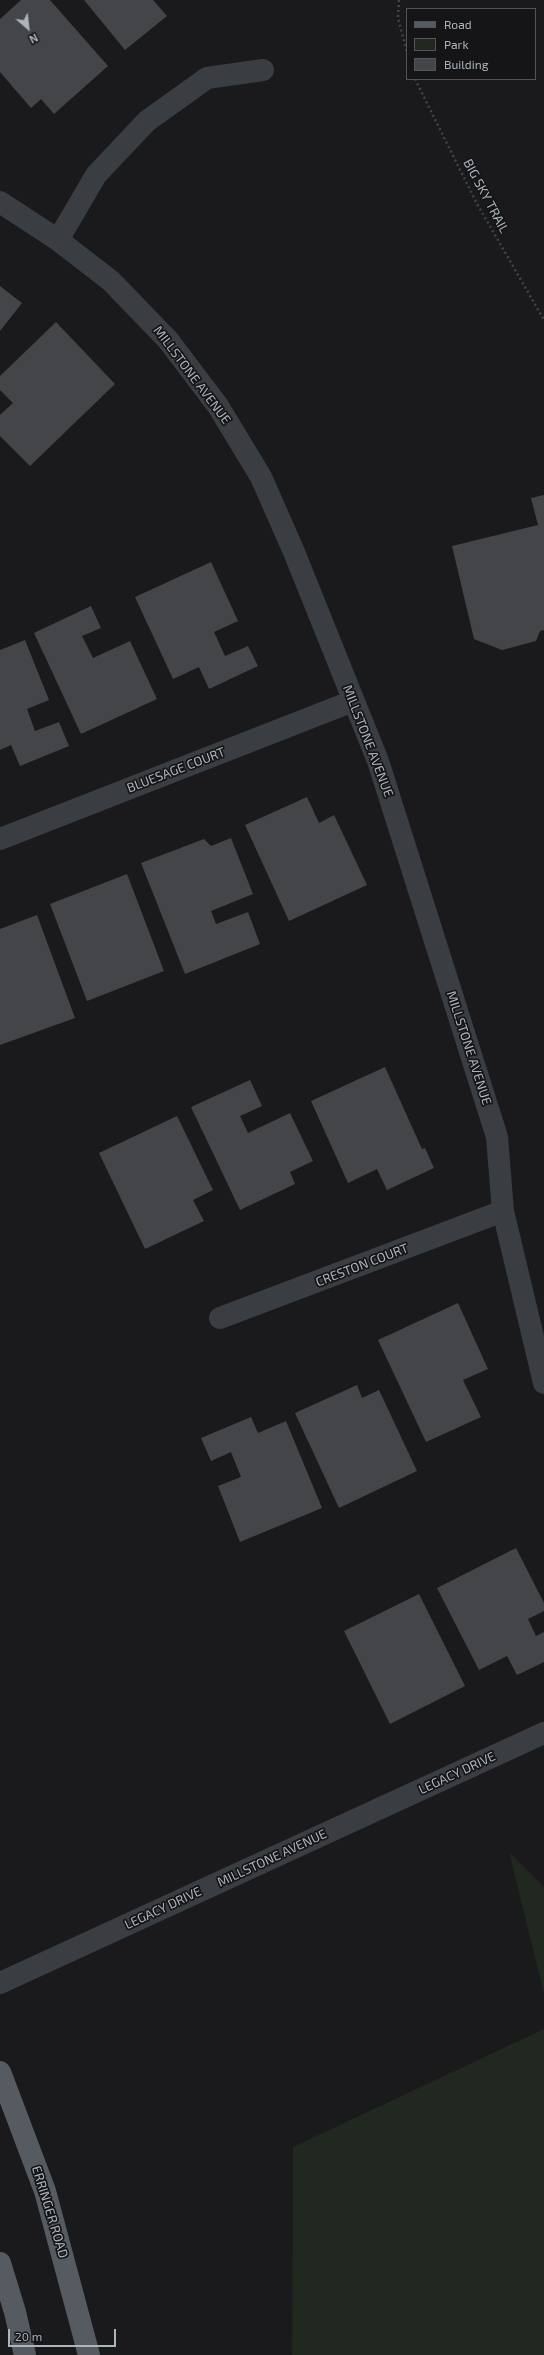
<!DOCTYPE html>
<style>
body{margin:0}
#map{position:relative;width:544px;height:2355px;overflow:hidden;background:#1a1a1c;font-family:"Exo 2",sans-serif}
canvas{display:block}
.legend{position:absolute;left:406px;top:8px;width:130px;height:72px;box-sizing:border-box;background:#151517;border:1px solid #515559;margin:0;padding:5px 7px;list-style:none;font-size:12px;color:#acb5bc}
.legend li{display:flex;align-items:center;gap:8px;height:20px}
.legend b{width:20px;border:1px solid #515559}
.north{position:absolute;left:8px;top:8px;width:40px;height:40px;-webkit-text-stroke:3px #151517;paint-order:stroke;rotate:152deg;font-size:11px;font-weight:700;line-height:16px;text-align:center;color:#acb5bc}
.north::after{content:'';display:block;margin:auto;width:14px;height:18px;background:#acb5bc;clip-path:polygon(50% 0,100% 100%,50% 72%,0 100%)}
.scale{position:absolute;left:8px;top:2329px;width:108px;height:18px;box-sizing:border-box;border:2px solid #acb5bc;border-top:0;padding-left:5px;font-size:12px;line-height:14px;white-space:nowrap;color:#acb5bc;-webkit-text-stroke:3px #151517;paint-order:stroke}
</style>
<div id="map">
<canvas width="544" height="2355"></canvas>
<ul class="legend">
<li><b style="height:5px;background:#565b61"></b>Road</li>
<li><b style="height:11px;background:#20281f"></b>Park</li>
<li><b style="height:11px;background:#444549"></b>Building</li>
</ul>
<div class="north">N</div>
<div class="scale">20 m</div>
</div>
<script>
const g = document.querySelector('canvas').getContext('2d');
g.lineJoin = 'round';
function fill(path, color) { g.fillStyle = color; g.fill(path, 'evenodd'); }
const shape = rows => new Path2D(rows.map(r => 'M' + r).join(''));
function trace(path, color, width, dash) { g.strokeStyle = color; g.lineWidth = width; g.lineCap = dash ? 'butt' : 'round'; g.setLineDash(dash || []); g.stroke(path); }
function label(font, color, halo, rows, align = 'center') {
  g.font = font + ' "Exo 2",sans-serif'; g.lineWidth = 3.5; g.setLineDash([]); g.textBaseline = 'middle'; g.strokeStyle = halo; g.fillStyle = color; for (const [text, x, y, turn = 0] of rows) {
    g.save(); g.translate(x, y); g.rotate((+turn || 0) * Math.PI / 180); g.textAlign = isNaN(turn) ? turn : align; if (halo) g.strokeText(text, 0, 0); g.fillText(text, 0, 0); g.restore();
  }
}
const green = shape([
 [509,1852,544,1887,544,1993],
 [544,2029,544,2355,292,2355,293,2147]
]);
const building = shape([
 [21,0,50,0,108,66,54,114,41,99,31,108,0,72,0,19],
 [84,0,153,0,167,16,125,50],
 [0,286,22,303,0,331],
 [56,322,115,384,30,466,0,436,0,415,13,403,0,390,0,376],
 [544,495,544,630,540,631,536,641,502,650,474,639,452,546,538,525,531,498],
 [211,562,238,621,214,632,225,656,248,646,258,666,209,689,199,667,173,679,135,597],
 [91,606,101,628,82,636,93,658,130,641,157,699,81,734,34,633],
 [25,640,49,700,27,709,35,731,59,722,69,746,20,766,11,745,0,750,0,650],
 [307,797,319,823,334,815,367,885,289,921,245,825],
 [231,838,253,894,211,911,216,924,248,912,260,944,185,974,141,863,204,839,211,846],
 [127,874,164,971,87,1001,50,904],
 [37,915,75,1018,0,1045,0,929],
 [385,1067,422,1149,425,1148,434,1168,387,1190,377,1169,348,1183,311,1101],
 [250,1080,262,1106,240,1116,248,1133,290,1113,313,1161,290,1172,295,1184,240,1210,191,1107],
 [177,1116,213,1190,193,1200,204,1221,145,1249,99,1153],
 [458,1303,488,1369,463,1380,481,1417,426,1442,378,1340],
 [357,1385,362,1398,379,1390,417,1471,339,1508,295,1413],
 [251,1417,258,1433,286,1421,322,1508,240,1542,218,1486,241,1477,231,1452,211,1461,201,1438],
 [516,1548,544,1603,544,1611,528,1619,536,1636,544,1632,544,1662,517,1675,507,1656,479,1670,437,1588],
 [419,1594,465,1686,390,1724,344,1631]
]);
const path = shape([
 [399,0,398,18,407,52],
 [415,79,476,202,544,320]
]);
const minor = shape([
 [0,202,58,240,111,281,168,340,218,406,261,477,294,552,378,761,497,1137,503,1211,544,1383],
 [58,240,96,175,147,121,207,78,263,70],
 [0,839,353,701],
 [220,1318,503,1211],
 [0,1983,544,1733]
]);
const major = shape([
 [0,2072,45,2191,89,2355],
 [0,2263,15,2312,25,2355]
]);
const streetNames = [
 ["BIG SKY TRAIL",486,196,62],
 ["MILLSTONE AVENUE",192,375,53],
 ["MILLSTONE AVENUE",368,741,69],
 ["BLUESAGE COURT",176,770,-21],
 ["MILLSTONE AVENUE",469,1048,72],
 ["CRESTON COURT",362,1265,-21],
 ["LEGACY DRIVE",457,1773,-25],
 ["MILLSTONE AVENUE",272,1858,-25],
 ["LEGACY DRIVE",163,1908,-25],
 ["ERRINGER ROAD",50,2212,73]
];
fill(green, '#20281f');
fill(building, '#444549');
trace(path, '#404549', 2.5, [2, 3]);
trace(minor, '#3a3d41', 22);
trace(major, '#565b61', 22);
label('13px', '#acb5bc', '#151517', streetNames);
</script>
